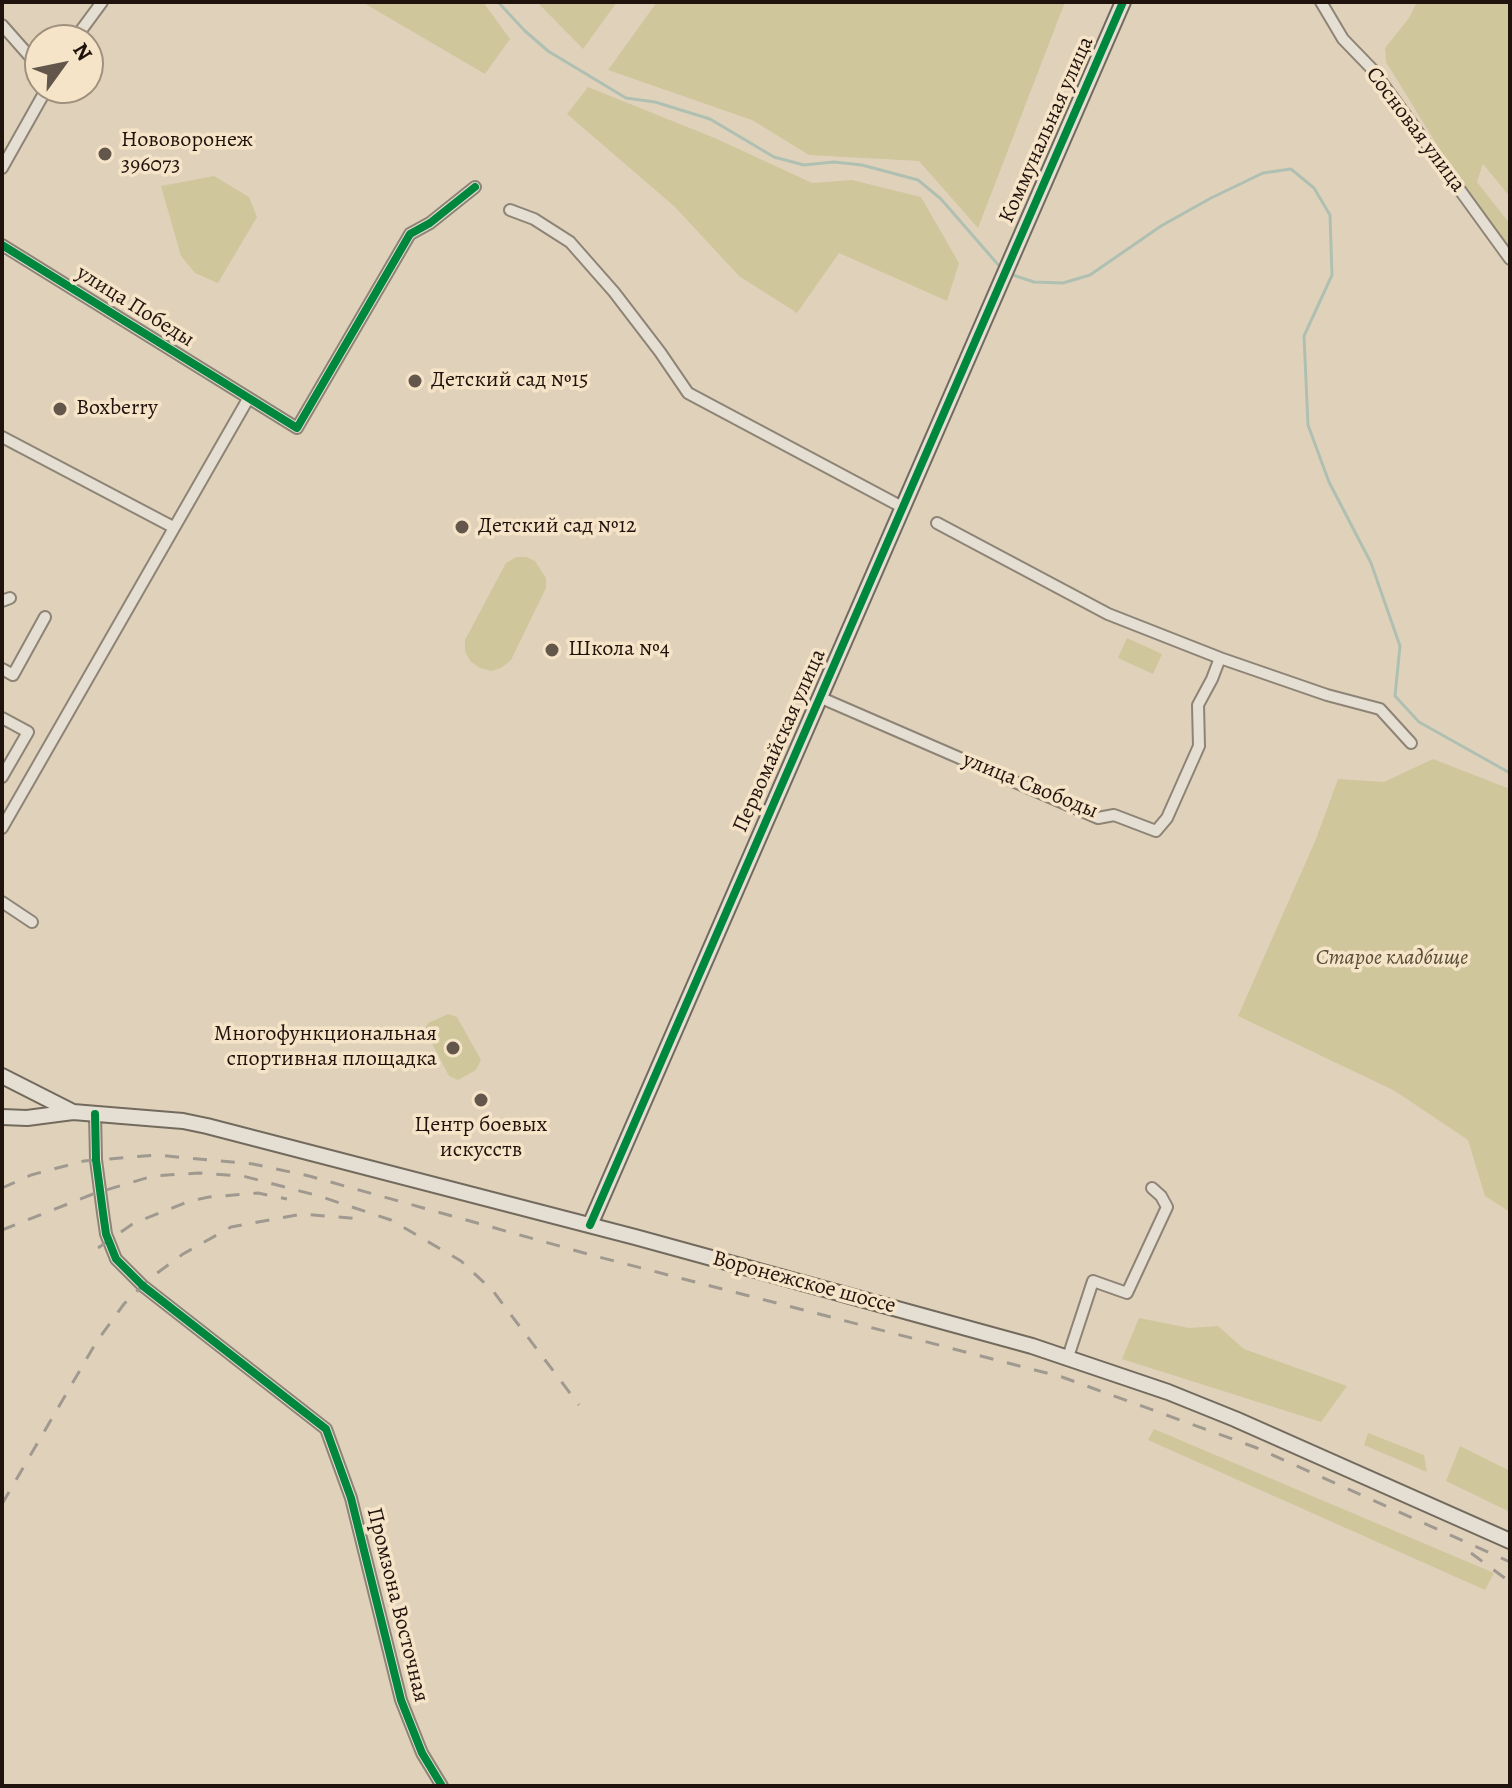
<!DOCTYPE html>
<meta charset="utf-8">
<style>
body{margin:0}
#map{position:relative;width:1512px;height:1788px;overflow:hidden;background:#e0d2ba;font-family:Alegreya,serif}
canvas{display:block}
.frame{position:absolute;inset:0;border:4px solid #20130d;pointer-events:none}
.north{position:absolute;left:24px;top:24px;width:80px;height:80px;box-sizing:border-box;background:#f5e4c8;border:2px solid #a0907d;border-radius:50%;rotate:57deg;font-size:22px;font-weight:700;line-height:32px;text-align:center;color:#20130d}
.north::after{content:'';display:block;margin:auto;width:28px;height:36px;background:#63564a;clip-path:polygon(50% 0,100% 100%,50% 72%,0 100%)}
</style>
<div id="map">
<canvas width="1512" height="1788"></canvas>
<div class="frame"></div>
<div class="north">N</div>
</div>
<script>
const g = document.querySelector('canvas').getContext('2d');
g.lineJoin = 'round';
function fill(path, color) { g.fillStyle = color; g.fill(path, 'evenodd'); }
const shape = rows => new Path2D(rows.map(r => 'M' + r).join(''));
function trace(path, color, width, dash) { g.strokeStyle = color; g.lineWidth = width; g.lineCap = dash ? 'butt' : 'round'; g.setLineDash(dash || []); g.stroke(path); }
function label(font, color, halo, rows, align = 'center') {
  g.font = font + ' Alegreya,serif'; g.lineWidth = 7; g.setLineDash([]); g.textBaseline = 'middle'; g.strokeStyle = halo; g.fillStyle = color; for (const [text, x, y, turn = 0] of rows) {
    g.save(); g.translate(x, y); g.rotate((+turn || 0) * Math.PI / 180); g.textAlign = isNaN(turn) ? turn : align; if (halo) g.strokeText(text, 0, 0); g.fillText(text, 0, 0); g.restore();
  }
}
const green = shape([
 [362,2,483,2,510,39,485,74],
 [537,2,617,2,583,49],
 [657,2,1065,2,978,228,919,161,809,155,752,120,608,70],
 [1417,2,1510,2,1510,197,1483,164,1477,182,1510,224,1510,250,1458,179,1386,62,1385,48,1409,18],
 [588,87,717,139,812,183,852,180,921,197,959,263,947,301,839,253,797,313,739,276,675,207,567,114],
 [214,176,249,197,257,217,218,283,195,273,181,256,161,186],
 [516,557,526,557,535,561,546,578,546,588,511,660,501,668,491,671,480,668,470,661,465,651,465,640,506,563],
 [1127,638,1162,654,1153,674,1118,658],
 [1433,759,1510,789,1510,1212,1485,1196,1468,1140,1395,1091,1238,1016,1316,839,1338,779,1384,782],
 [448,1014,457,1017,481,1060,476,1070,458,1080,449,1076,425,1030,428,1023],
 [1139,1318,1189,1328,1218,1326,1244,1349,1347,1386,1321,1422,1122,1359],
 [1154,1429,1494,1573,1485,1590,1148,1440],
 [1368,1433,1424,1455,1427,1472,1364,1445],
 [1460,1446,1510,1471,1510,1512,1446,1481]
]);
const stream = shape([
 [498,2,525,31,548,51,626,98,655,102,710,119,774,157,804,165,834,162,862,165,918,180,941,199,1001,268],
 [1010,274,1034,282,1063,283,1090,275,1161,226,1211,198,1263,173,1291,169,1314,188,1330,215,1332,275,1304,336,1308,425,1329,482,1371,563,1400,646,1395,696,1419,722,1510,773]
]);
const street = shape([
 [1321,2,1343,39,1372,69,1510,259],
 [2,25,40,68],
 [74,40,102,2],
 [2,168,47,88],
 [510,210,534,219,570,242,614,292,660,352,688,393,902,507],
 [2,245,297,428,410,234,430,223,475,187],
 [2,437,173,527],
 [937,523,1108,614,1220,658,1327,695,1380,709,1411,743],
 [2,601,10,598],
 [2,669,13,675,45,617],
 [819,697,1098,818,1114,815,1156,831,1167,818,1199,746,1198,705,1212,679,1220,658],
 [2,718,28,732,2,777],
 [2,828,248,399],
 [2,902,32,922],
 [95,1114,96,1160,103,1213,106,1234,116,1259,143,1286,326,1429,351,1498,401,1700,422,1753,442,1786],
 [1068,1357,1093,1281,1127,1293,1167,1207,1161,1196,1152,1188]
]);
const secondary = shape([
 [2,1076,73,1112],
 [2,1117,27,1118,73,1112,183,1121,207,1126,635,1237,1032,1346,1168,1392,1235,1419,1510,1541],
 [590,1225,1123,2]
]);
const rail = shape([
 [2,1188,31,1175,84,1161,156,1155,253,1164,309,1176,595,1256,1062,1377,1257,1448,1510,1562],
 [2,1230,93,1194,153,1176,199,1173,243,1176,319,1196,391,1220,461,1261,493,1291,579,1405],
 [98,1248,134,1223,190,1201,209,1197,258,1193,287,1199],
 [2,1504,97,1341,124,1304,149,1279,183,1254,231,1227,302,1214,362,1219],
 [1471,1553,1510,1582]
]);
const cycleway = shape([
 [2,245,297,428,410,234,430,223,475,187],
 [95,1114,96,1160,103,1213,106,1234,116,1259,143,1286,326,1429,351,1498,401,1700,422,1753,442,1786],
 [590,1225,1123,2]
]);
const markers = [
 [105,154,8,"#63564a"],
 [415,381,8,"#63564a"],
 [60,409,8,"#63564a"],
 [462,527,8,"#63564a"],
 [552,650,8,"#63564a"],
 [453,1048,8,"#63564a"],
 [481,1100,8,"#63564a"]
];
const streetNames = [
 ["Коммунальная улица",1047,130,-66],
 ["Сосновая улица",1415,130,53],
 ["улица Победы",135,307,32],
 ["Первомайская улица",780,741,-66],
 ["улица Свободы",1030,786,22],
 ["Воронежское шоссе",804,1283,15],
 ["Промзона Восточная",397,1605,76]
];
const poiNames = [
 ["Нововоронеж",121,141],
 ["396073",121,166],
 ["Детский сад №15",431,381],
 ["Boxberry",76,409],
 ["Детский сад №12",478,527],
 ["Школа №4",568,650],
 ["Многофункциональная",437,1035,"right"],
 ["спортивная площадка",437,1060,"right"],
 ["Центр боевых",481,1126,"center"],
 ["искусств",481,1151,"center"]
];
const parkNames = [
 ["Старое кладбище",1392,959]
];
fill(green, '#cfc69c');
trace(stream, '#afc0b2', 3);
trace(street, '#8e8476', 14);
trace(secondary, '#736a5e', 18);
trace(street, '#e5ded3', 10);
trace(secondary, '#e5ded3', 14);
trace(rail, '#a09990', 3, [14, 14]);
trace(cycleway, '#00873e', 8);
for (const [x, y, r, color] of markers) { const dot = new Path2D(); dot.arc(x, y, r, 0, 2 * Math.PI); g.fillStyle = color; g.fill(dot); trace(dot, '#f5e4c8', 3); }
label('22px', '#20130d', '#f5e4c8', streetNames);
label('22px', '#20130d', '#f5e4c8', poiNames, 'left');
label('italic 22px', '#584e37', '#f5e4c8', parkNames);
</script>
